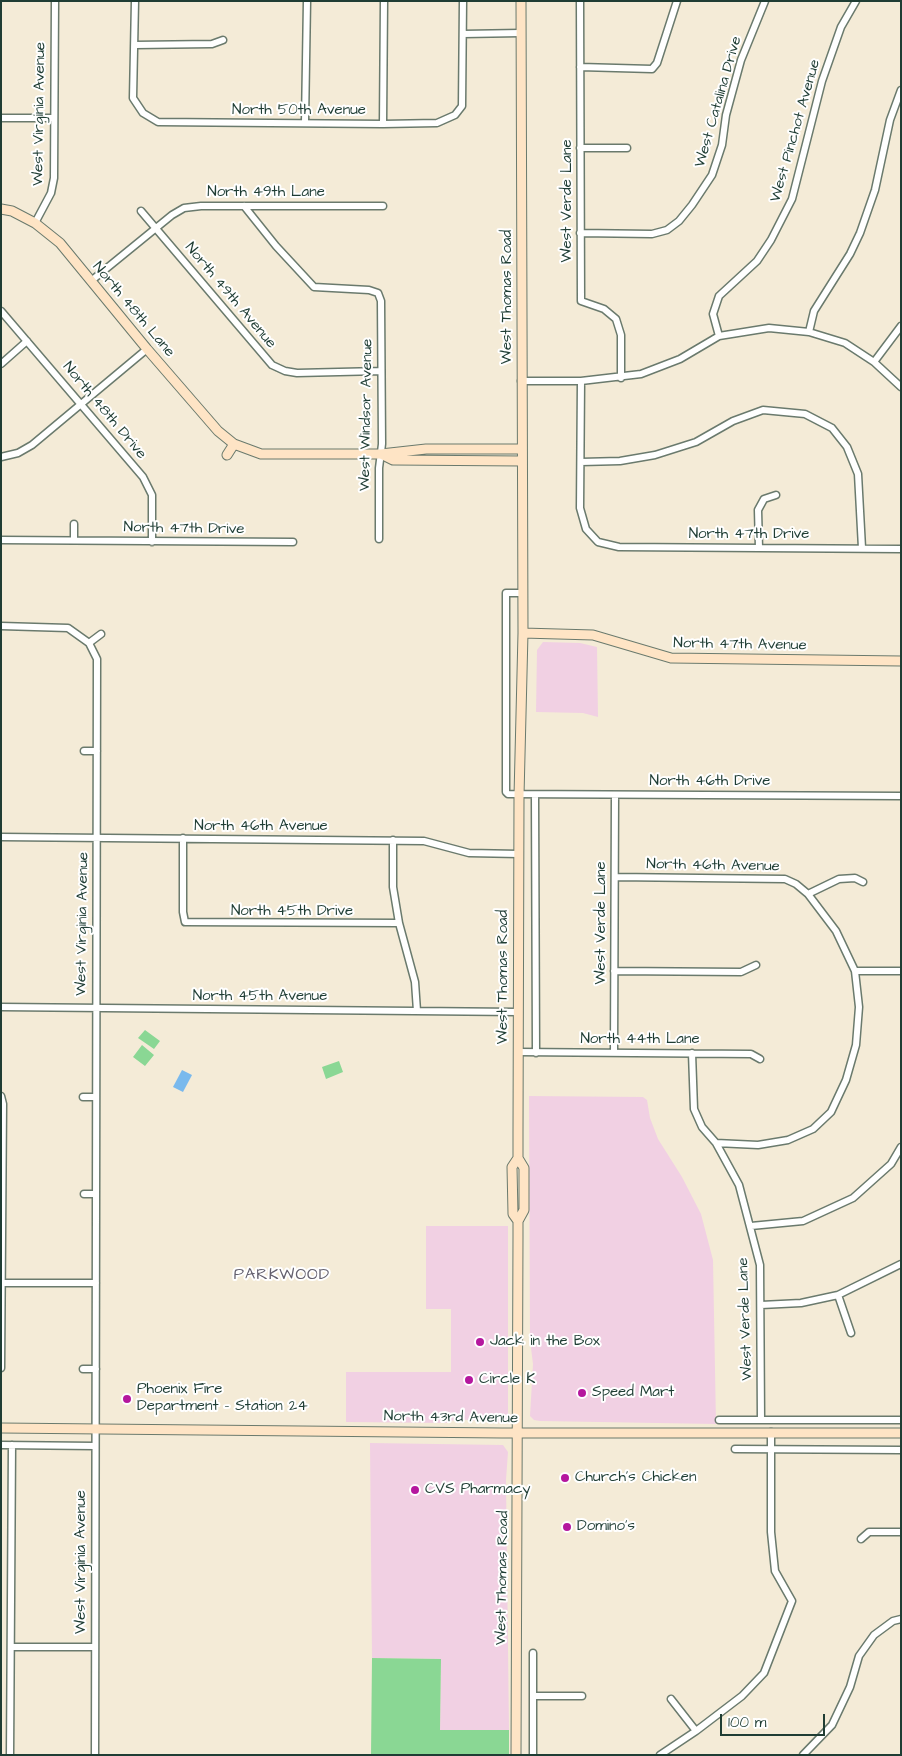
<!DOCTYPE html>
<style>
body{margin:0}
#map{position:relative;width:902px;height:1756px;overflow:hidden;background:#f4ebd7;font-family:"Architects Daughter",sans-serif}
canvas{display:block}
.frame{position:absolute;inset:0;border:2px solid #1f3d34;pointer-events:none}
.scale{position:absolute;left:720px;top:1714px;width:105px;height:22px;box-sizing:border-box;border:2px solid #1f3d34;border-top:0;padding-left:6px;font-size:15px;line-height:18px;white-space:nowrap;color:#1f3d34;-webkit-text-stroke:4px #fff;paint-order:stroke}
</style>
<div id="map">
<canvas width="902" height="1756"></canvas>
<div class="frame"></div>
<div class="scale">100 m</div>
</div>
<script>
const g = document.querySelector('canvas').getContext('2d');
g.lineJoin = 'round';
function fill(path, color) { g.fillStyle = color; g.fill(path, 'evenodd'); }
const shape = rows => new Path2D(rows.map(r => 'M' + r).join(''));
function trace(path, color, width, dash) { g.strokeStyle = color; g.lineWidth = width; g.lineCap = dash ? 'butt' : 'round'; g.setLineDash(dash || []); g.stroke(path); }
function label(font, color, halo, rows, align = 'center') {
  g.font = font + ' "Architects Daughter",sans-serif'; g.lineWidth = 4; g.setLineDash([]); g.textBaseline = 'middle'; g.strokeStyle = halo; g.fillStyle = color; for (const [text, x, y, turn = 0] of rows) {
    g.save(); g.translate(x, y); g.rotate((+turn || 0) * Math.PI / 180); g.textAlign = isNaN(turn) ? turn : align; if (halo) g.strokeText(text, 0, 0); g.fillText(text, 0, 0); g.restore();
  }
}
const built = shape([
 [543,642,580,643,597,647,598,717,583,713,536,712,537,650],
 [529,1096,643,1097,647,1100,650,1118,658,1139,682,1177,701,1214,713,1260,716,1424,540,1421,534,1420,530,1416,533,1364,530,1340],
 [426,1226,508,1226,508,1417,503,1423,457,1419,446,1423,346,1422,346,1372,451,1372,451,1309,426,1309],
 [370,1443,503,1445,508,1452,506,1480,509,1730,440,1730,441,1659,372,1658]
]);
const green = shape([
 [145,1030,160,1041,154,1049,138,1038],
 [142,1045,154,1055,145,1066,133,1057],
 [339,1061,343,1072,326,1079,322,1067],
 [372,1658,441,1659,440,1730,509,1730,509,1755,371,1755]
]);
const water = shape([
 [182,1070,192,1075,183,1092,173,1087]
]);
const street = shape([
 [135,1,133,98,143,113,158,122,383,124,437,123,455,115,462,106,463,1],
 [580,1,581,301,604,309,616,319,621,335,621,378],
 [463,34,521,33],
 [135,45,212,44,223,40],
 [580,67,652,69,657,63,677,1],
 [1,118,54,118],
 [305,122,307,1],
 [383,124,384,1],
 [580,148,627,148],
 [244,206,276,246,314,287,369,290,378,293,381,301,382,444,379,468,379,539],
 [141,211,272,365,285,371,297,373,381,371],
 [35,223,51,193,54,178,55,1],
 [580,233,652,234,667,230,679,221,692,205,712,175,722,145,726,115,741,60,765,1],
 [91,281,172,215,184,208,201,206,383,206],
 [1,311,143,477,152,495,152,542],
 [809,332,814,311,850,254,860,233,875,190,890,120,901,90],
 [719,336,713,314,719,296,757,261,771,240,792,199,822,81,841,27,856,1],
 [874,362,901,326],
 [1,364,27,341],
 [521,381,581,381,641,374,680,359,719,336,769,328,809,332,845,343,874,362,901,387],
 [581,381,580,508,586,529,598,542,619,547,901,549],
 [1,457,18,453,32,445,147,349],
 [581,462,620,461,655,455,696,442,733,421,763,410,805,414,832,428,847,447,858,474,862,548],
 [74,524,74,540],
 [1,540,293,542],
 [759,548,758,510,764,499,776,495],
 [523,593,506,593,506,792,508,794,901,796],
 [1,626,68,628,89,643,97,659,95,1755],
 [89,643,101,634],
 [84,751,97,751],
 [535,796,536,1053],
 [1,837,424,841,469,853,519,854],
 [183,838,183,912,185,922,399,923],
 [393,840,393,887,399,923,415,982,417,1011],
 [615,877,785,879,796,884,808,894,839,879,855,878,863,882],
 [614,971,741,972,756,965],
 [855,971,901,971],
 [1,1007,518,1012],
 [518,1052,751,1054,760,1059],
 [614,1052,615,795],
 [692,1053,694,1109,702,1127,716,1143,739,1185,760,1265,761,1420],
 [1,1096,3,1104,1,1368],
 [83,1097,95,1097],
 [716,1143,758,1145,788,1140,813,1129,831,1112,846,1080,856,1045,859,1007,855,971,836,931,808,894],
 [84,1194,96,1194],
 [751,1226,803,1221,853,1198,891,1164,901,1147],
 [3,1283,96,1283],
 [838,1295,851,1333],
 [761,1305,801,1303,838,1295,901,1264],
 [83,1369,96,1369],
 [719,1420,901,1420],
 [1,1445,95,1446],
 [735,1449,901,1450],
 [861,1539,869,1532,901,1532],
 [11,1647,95,1647],
 [533,1653,533,1755],
 [533,1696,582,1696],
 [671,1699,696,1731],
 [10,1755,12,1445],
 [660,1755,696,1731,742,1696,764,1673,792,1601,775,1571,771,1532,771,1432],
 [803,1755,832,1725,850,1687,859,1656,874,1635,893,1621,901,1619]
]);
const secondary = shape([
 [1,209,12,211,35,223,60,243,147,349,218,431,234,444,261,454,381,454,426,449,522,449],
 [381,454,393,460,522,461],
 [227,455,234,444],
 [523,633,593,635,671,658,901,661],
 [518,1158,512,1167,513,1214,518,1221],
 [1,1428,502,1433,901,1433],
 [516,1755,518,1236,518,1221,524,1210,524,1168,518,1158,518,1131,519,796,523,633,521,1]
]);
const markers = [
 [480,1342,5,"#b5179e"],
 [469,1380,5,"#b5179e"],
 [582,1393,5,"#b5179e"],
 [127,1399,5,"#b5179e"],
 [565,1478,5,"#b5179e"],
 [415,1490,5,"#b5179e"],
 [567,1527,5,"#b5179e"]
];
const streetNames = [
 ["West Catalina Drive",719,102,-74],
 ["North 50th Avenue",299,111],
 ["West Virginia Avenue",40,114,-89],
 ["West Pinchot Avenue",796,131,-74],
 ["North 49th Lane",266,193],
 ["West Verde Lane",568,201,-90],
 ["North 49th Avenue",230,296,50],
 ["West Thomas Road",508,297,-90],
 ["North 48th Lane",133,310,50],
 ["North 48th Drive",104,411,50],
 ["West Windsor Avenue",367,415,-89],
 ["North 47th Drive",184,529,1],
 ["North 47th Drive",749,535],
 ["North 47th Avenue",740,645,1],
 ["North 46th Drive",710,782],
 ["North 46th Avenue",261,827],
 ["North 46th Avenue",713,866,1],
 ["North 45th Drive",292,912],
 ["West Verde Lane",602,923,-90],
 ["West Virginia Avenue",83,924,-89],
 ["West Thomas Road",504,977,-90],
 ["North 45th Avenue",260,997],
 ["North 44th Lane",640,1040],
 ["West Verde Lane",746,1319,-92],
 ["North 43rd Avenue",451,1418,1],
 ["West Virginia Avenue",82,1562,-90],
 ["West Thomas Road",503,1578,-89]
];
const poiNames = [
 ["Jack in the Box",490,1342],
 ["Circle K",479,1380],
 ["Phoenix Fire",137,1390],
 ["Department - Station 24",137,1407],
 ["Speed Mart",592,1393],
 ["Church's Chicken",575,1478],
 ["CVS Pharmacy",425,1490],
 ["Domino's",577,1527]
];
const neighbourhoodNames = [
 ["PARKWOOD",282,1276]
];
fill(built, '#f1d0e3');
fill(green, '#8ad794');
fill(water, '#79b9ed');
trace(street, '#6a7a6d', 9);
trace(secondary, '#6a7a6d', 11);
trace(street, '#fff', 6);
trace(secondary, '#fee4c5', 9);
for (const [x, y, r, color] of markers) { const dot = new Path2D(); dot.arc(x, y, r, 0, 2 * Math.PI); g.fillStyle = color; g.fill(dot); trace(dot, '#fff', 2); }
label('15px', '#1f3d34', '#fff', streetNames);
label('15px', '#1f3d34', '#fff', poiNames, 'left');
g.letterSpacing = '1px';
label('16px', '#64606e', '#fff', neighbourhoodNames);
g.letterSpacing = '0px';
</script>
